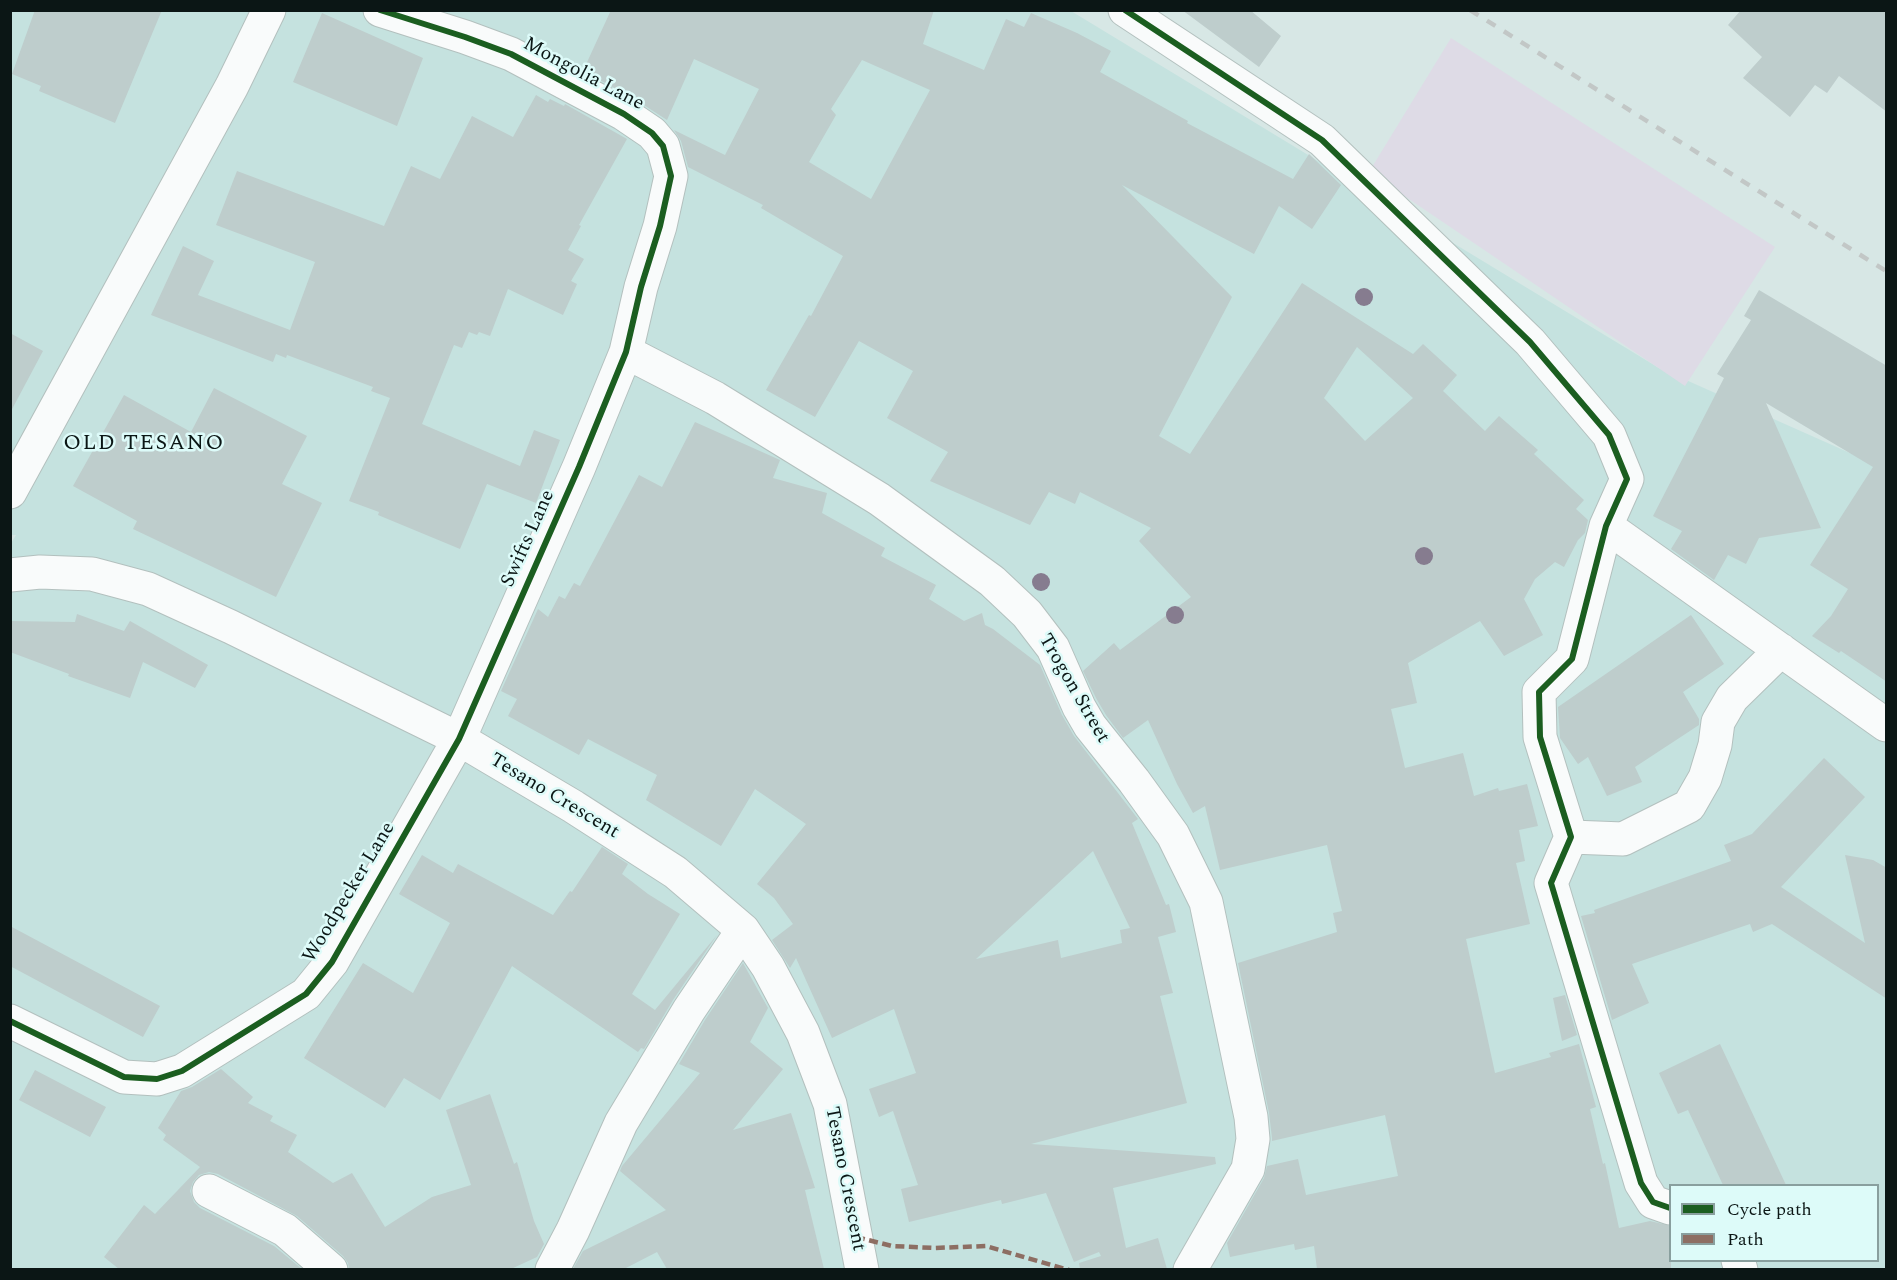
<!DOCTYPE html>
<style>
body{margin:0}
#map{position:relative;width:1897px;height:1280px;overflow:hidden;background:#d7e7e5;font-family:Spectral,serif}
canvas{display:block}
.frame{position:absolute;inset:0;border:12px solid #0b1615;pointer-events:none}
.legend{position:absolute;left:1669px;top:1184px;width:210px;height:78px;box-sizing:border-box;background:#ddfbf9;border:2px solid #899f9e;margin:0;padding:8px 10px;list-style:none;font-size:18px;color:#0b1615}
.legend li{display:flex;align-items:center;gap:12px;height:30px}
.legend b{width:30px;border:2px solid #899f9e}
</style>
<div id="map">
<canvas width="1897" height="1280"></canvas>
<div class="frame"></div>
<ul class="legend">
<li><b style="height:8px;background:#1b5e20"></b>Cycle path</li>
<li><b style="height:8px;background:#8d6e63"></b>Path</li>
</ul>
</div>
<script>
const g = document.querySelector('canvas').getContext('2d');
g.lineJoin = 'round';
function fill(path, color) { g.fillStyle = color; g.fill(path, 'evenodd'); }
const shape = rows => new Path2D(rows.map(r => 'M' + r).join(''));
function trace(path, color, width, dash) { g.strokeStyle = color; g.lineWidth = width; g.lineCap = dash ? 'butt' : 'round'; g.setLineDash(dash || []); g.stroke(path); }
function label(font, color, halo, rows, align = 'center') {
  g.font = font + ' Spectral,serif'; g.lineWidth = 5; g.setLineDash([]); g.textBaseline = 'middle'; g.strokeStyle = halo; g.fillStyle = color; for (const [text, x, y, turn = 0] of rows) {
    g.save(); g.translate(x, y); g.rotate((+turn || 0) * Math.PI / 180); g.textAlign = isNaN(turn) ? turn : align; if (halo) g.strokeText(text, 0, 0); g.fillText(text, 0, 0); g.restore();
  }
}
const built = shape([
 [11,11,1071,11,1659,368,1886,469,1886,1269,11,1269,10,545,16,535,11,535],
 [1670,1186,1878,1186,1878,1260,1670,1260]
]);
const green = shape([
 [1451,38,1775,247,1685,386,1369,172]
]);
const building = shape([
 [35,10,162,10,115,123,39,91,41,86,12,74],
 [611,10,934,10,923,44,984,70,1006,19,1024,27,1031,13,1077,33,1111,51,1100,72,1188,121,1187,123,1293,179,1309,154,1341,185,1312,229,1279,206,1254,254,1122,185,1232,297,1159,436,1190,454,1302,283,1413,354,1423,344,1457,375,1443,391,1485,431,1499,416,1538,450,1534,454,1584,500,1576,509,1588,520,1585,533,1578,540,1564,567,1555,562,1535,579,1524,599,1543,635,1504,656,1480,621,1408,663,1417,703,1391,709,1405,768,1463,753,1474,796,1498,788,1499,791,1527,784,1538,826,1519,830,1525,861,1516,863,1530,924,1466,939,1495,1073,1551,1057,1549,1053,1579,1044,1596,1107,1590,1109,1603,1164,1605,1163,1619,1228,1650,1221,1671,1226,1671,1269,1317,1269,1314,1246,1295,1250,1294,1244,1230,1257,1227,1243,1264,1178,1267,1166,1298,1159,1306,1195,1398,1176,1385,1115,1272,1141,1272,1138,1269,1113,1238,963,1337,932,1333,913,1342,911,1327,845,1220,870,1205,806,1193,813,1177,784,1148,720,1123,738,1106,715,1096,698,1083,671,1114,643,1120,650,1191,597,1139,541,1151,528,1080,492,1075,504,1049,492,1030,525,930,481,948,452,887,418,913,371,859,341,815,417,766,390,809,315,811,316,843,256,761,208,763,205,688,167,681,141,674,130,725,155,759,89,694,59,667,120,633,98,583,71],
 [862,60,930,90,871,199,809,162,836,115,831,109],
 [1357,347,1413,398,1365,441,1324,398],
 [1182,10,1250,10,1281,36,1259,67],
 [1741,10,1887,10,1887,112,1839,76,1827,93,1815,85,1790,117,1743,78,1762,57,1728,25],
 [322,13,423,58,397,126,293,82],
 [536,95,548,102,550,99,564,106,565,104,627,139,579,225,581,226,568,250,584,259,571,281,577,284,563,315,508,289,490,336,479,332,477,335,469,332,462,348,454,345,422,424,520,466,534,430,560,440,536,503,487,484,460,549,378,515,379,512,349,501,390,398,371,391,373,387,287,355,286,358,276,354,273,362,151,315,183,246,214,261,198,295,290,330,315,262,216,225,237,171,384,226,411,166,440,179,472,116,513,137],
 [1759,290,1887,366,1887,682,1841,651,1839,653,1812,636,1831,616,1848,589,1810,565,1873,467,1766,403,1821,528,1759,538,1746,564,1728,555,1714,580,1671,549,1682,531,1653,516,1724,378,1717,374,1751,320,1744,316],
 [10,333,43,351,10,413],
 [214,388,307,436,282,484,322,503,276,597,133,529,137,521,73,486,124,395,191,432],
 [695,422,780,460,773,478,827,493,822,513,885,548,881,556,936,585,929,599,964,621,982,613,985,625,993,629,1040,665,1062,715,1074,736,1138,819,1132,823,1166,905,1169,904,1176,932,1158,937,1173,993,1160,996,1187,1103,1031,1144,1215,1157,1216,1164,1113,1188,1126,1248,1158,1238,1167,1269,1080,1269,1079,1263,1101,1256,1099,1252,1074,1262,1046,1193,1002,1204,1001,1200,909,1222,901,1189,918,1185,893,1111,879,1117,869,1089,916,1073,894,1009,832,1038,796,958,790,968,772,940,793,924,774,898,757,884,806,824,755,789,721,846,646,800,657,775,588,739,579,755,508,716,517,699,501,691,538,609,548,617,559,596,565,599,574,583,580,586,639,475,662,487],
 [1093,851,1130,928,1120,930,1122,943,1061,958,1058,940,976,959],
 [77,614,124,631,130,621,208,665,195,688,143,662,130,698,68,676,69,674,10,652,10,621,75,622],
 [1691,615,1724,664,1683,692,1699,719,1699,725,1635,767,1642,782,1607,796,1588,757,1578,764,1560,738,1558,707],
 [1824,758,1865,797,1781,887,1865,943,1845,855,1873,860,1887,868,1887,999,1772,924,1753,932,1750,924,1632,964,1649,1003,1612,1020,1581,916,1595,913,1594,910,1731,861,1724,845,1752,834],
 [602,847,628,864,622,874,648,894,680,914,632,994,655,1010,717,935,673,1000,644,1049,641,1048,638,1052,512,966,440,1100,404,1078,385,1108,304,1058,363,963,413,993,450,923,399,894,422,855,453,873,458,864,553,915,570,891,572,892],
 [10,926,160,1006,143,1037,10,966],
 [743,963,768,1008,750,1042,783,1069,733,1130,791,1113,815,1188,805,1190,824,1269,667,1269,657,1252,624,1269,573,1269,583,1251,666,1210,620,1171,622,1166,700,1073,679,1064,705,1020],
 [1565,995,1577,1035,1562,1041,1553,998],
 [1720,1044,1786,1185,1723,1185,1688,1110,1678,1114,1659,1073],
 [221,1069,253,1097,248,1103,273,1116,270,1121,297,1135,288,1152,333,1183,352,1173,385,1227,432,1197,471,1185,446,1110,490,1094,514,1164,517,1162,534,1221,544,1244,537,1257,511,1269,349,1269,348,1263,343,1256,297,1216,218,1174,209,1172,199,1175,193,1182,190,1191,194,1202,200,1208,274,1246,302,1269,119,1269,104,1257,144,1205,155,1214,200,1167,163,1140,166,1135,158,1128,181,1091,192,1087],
 [35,1070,106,1107,90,1137,19,1100]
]);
const minor = shape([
 [1125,10,1322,140,1530,342,1609,435,1627,479,1606,526,1572,659,1539,692,1540,737,1571,837,1551,883,1641,1183,1653,1202,1670,1208],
 [626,352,715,398,879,499,992,581,1027,614,1053,648,1079,707,1090,726,1134,781,1173,835,1206,902,1251,1117,1253,1139,1248,1169,1190,1270],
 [10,492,232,86,269,10],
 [1606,526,1886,725],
 [10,575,40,572,92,574,148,589,231,627,459,739,574,807,675,872,743,930,768,967,803,1033,830,1104,862,1270],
 [1571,837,1623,839,1689,806,1705,778,1715,745,1718,722,1732,698,1781,650],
 [10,1021,124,1077,157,1079,182,1071,306,994,332,962,459,739,579,467,626,352,641,287,660,226,671,176,663,146,652,133,624,114,511,54,465,37,380,10],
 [209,1191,285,1230,331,1270],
 [1738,1260,1741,1270],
 [552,1270,573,1230,621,1123,689,1010,743,930]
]);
const rail = shape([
 [1470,10,1886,271]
]);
const quiet = shape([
 [856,1237,892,1246,935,1248,986,1246,1069,1270]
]);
const cycleway = shape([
 [1125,10,1322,140,1530,342,1609,435,1627,479,1606,526,1572,659,1539,692,1540,737,1571,837,1551,883,1641,1183,1653,1202,1670,1208],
 [10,1021,124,1077,157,1079,182,1071,306,994,332,962,459,739,579,467,626,352,641,287,660,226,671,176,663,146,652,133,624,114,511,54,465,37,380,10]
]);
const trees = [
 [1364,297],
 [1424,556],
 [1041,582],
 [1175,615]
];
const streetNames = [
 ["Mongolia Lane",583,75,28],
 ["Swifts Lane",529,539,-66],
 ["Trogon Street",1073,689,60],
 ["Tesano Crescent",554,797,31],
 ["Woodpecker Lane",350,893,-59],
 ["Tesano Crescent",844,1179,79]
];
const quarterNames = [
 ["OLD TESANO",144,445]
];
fill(built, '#c5e2df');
fill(green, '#dedbe6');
fill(building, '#becdcc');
trace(minor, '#b3c0be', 35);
trace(minor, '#f9fbfb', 33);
trace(rail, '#c2c7c6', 4.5, [10, 10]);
trace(quiet, '#8d6e63', 4.5, [9, 4.5]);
trace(cycleway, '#1b5e20', 6);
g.fillStyle = '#867c8f';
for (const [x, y] of trees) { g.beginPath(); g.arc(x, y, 9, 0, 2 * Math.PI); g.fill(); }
label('20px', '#0b1615', '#ddfbf9', streetNames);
g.letterSpacing = '1.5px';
label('22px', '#0b1615', '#ddfbf9', quarterNames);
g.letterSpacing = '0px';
</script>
